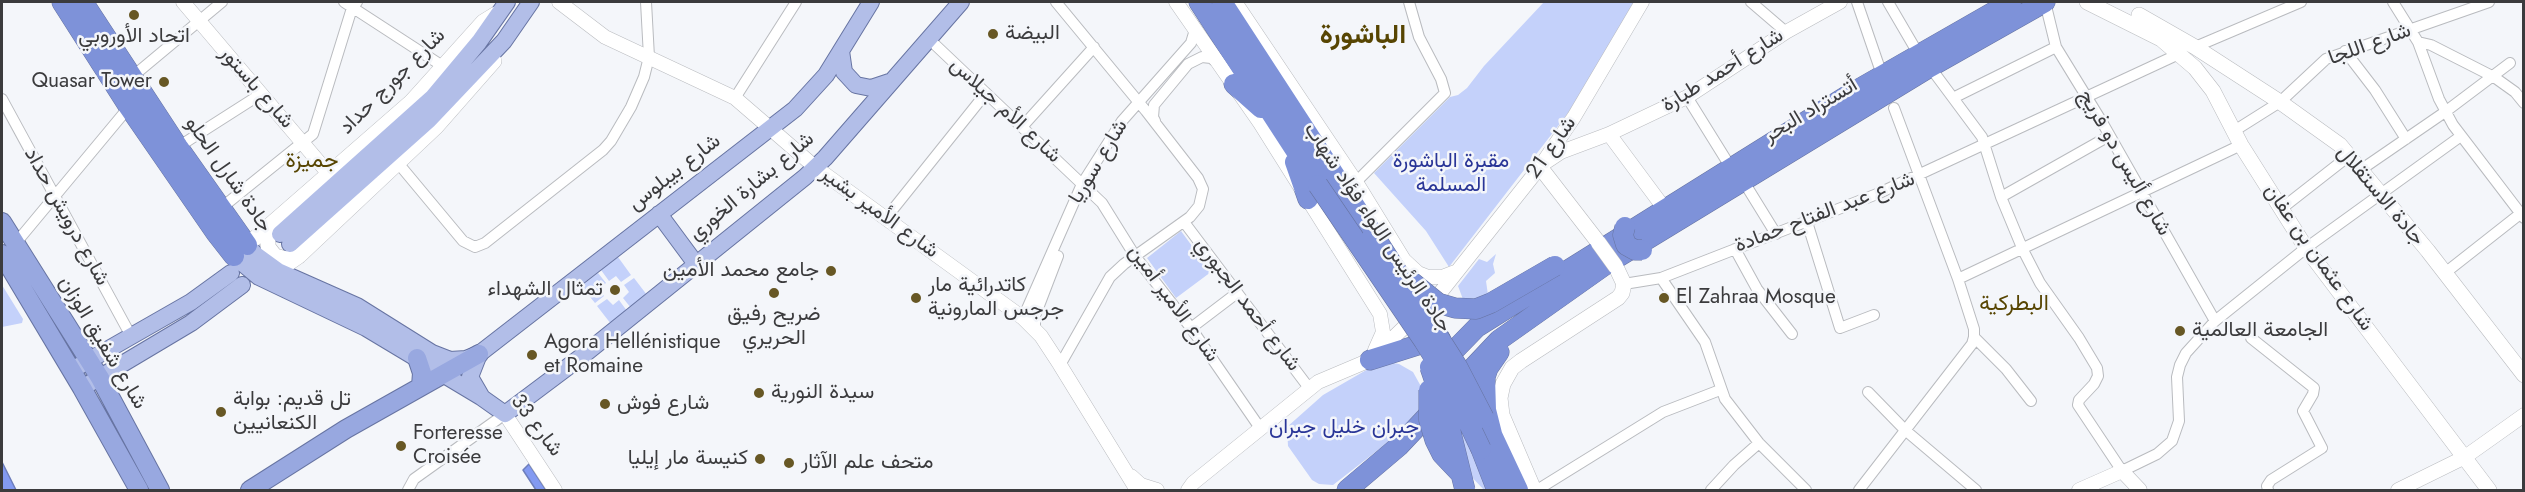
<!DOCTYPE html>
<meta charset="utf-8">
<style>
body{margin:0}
#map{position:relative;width:2525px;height:492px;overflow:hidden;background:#f4f6fa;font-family:Jost,sans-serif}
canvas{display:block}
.frame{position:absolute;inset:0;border:3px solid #3b3b3d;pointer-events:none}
</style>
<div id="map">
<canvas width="2525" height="492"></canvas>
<div class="frame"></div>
</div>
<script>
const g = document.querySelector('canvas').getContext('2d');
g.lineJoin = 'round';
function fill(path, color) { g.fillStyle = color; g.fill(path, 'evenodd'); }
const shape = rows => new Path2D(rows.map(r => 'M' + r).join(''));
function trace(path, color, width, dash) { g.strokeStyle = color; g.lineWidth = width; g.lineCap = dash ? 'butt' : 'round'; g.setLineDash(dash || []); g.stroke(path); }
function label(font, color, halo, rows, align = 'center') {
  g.font = font + ' Jost,Vazirmatn,sans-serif'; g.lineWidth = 5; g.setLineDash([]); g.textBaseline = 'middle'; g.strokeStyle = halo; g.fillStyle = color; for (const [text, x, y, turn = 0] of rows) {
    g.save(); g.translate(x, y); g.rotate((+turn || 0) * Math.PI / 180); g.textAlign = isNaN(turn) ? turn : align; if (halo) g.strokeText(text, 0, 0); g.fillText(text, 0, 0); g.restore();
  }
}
const green = shape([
 [1544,2,1634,2,1575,104,1449,267,1426,231,1374,173,1450,97,1458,95,1467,88,1484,66],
 [1181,231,1211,272,1176,298,1147,258],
 [1496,254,1493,264,1495,273,1486,281,1488,295,1464,302,1458,286,1479,259,1487,262],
 [618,257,631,275,621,282,616,276,609,281,601,270],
 [598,273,606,283,599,289,604,296,595,303,581,286],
 [634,278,647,295,631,308,623,298,629,292,624,285],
 [2,285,23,319,22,323,2,327],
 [607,299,613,305,619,300,627,311,611,324,597,306],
 [1382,361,1399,364,1413,372,1423,390,1422,407,1387,443,1333,485,1319,484,1312,480,1288,446,1287,427,1323,395],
 [1456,424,1464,426,1493,490,1484,490,1467,472]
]);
const water = shape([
 [2,462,16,490,2,490,2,462],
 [529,464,546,490,536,490,523,470,529,464]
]);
const minor = shape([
 [344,2,444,67],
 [1056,2,1146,111,1198,178,1203,189,1199,206,1190,217,1124,264,1110,277,1060,365],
 [1751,2,1786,32],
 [1857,2,1880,69],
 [1888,2,1919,55],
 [2045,2,2056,47,2102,122,2215,321],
 [2393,2,2418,42,2439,99,2453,125,2524,218],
 [929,39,1102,203,1135,256,1191,328,1260,428],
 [2418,42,2431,45,2494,77,2515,92,2524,103],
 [2195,47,2301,2],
 [2345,51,2375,90,2406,139],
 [1930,67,1982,137,2001,197,2023,250,2040,283,2079,338,2097,368,2098,376,2094,384,2079,400,2078,405,2122,471,2157,454,2172,441,2179,421,2177,377,2180,365,2186,353,2215,321,2306,248,2461,136],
 [132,77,222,2],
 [1687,97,1728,163],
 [735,98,796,2],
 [1953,98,2056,47],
 [2,99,131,336],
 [1155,121,1153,117,1154,105,1188,64,1202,57,1211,58,1218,63],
 [1022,127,1094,47],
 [2234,131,2280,102,2326,59,2489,2],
 [178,147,261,94],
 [398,163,463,241,475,247,485,243,603,150,611,141,631,107,644,77,649,57,646,2],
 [2362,169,2445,112,2510,63],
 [1356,182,1445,93,1441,79,1419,37,1409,2],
 [1747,187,1776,234],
 [2001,197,2109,136],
 [220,209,313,134,352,8,357,2],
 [2281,209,2350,155],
 [886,218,986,93],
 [1184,222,1309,388],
 [1807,222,1840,328,1874,315],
 [15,244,129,107],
 [1735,249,1757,289,1792,334],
 [2445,273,2520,214],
 [1661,278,1705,342,1725,399,1759,443,1806,490],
 [1958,279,2241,145],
 [1624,284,1661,278,1877,194,2181,53],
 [1023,318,1082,184,1122,121,1191,43,1194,33,1193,24],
 [1191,328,1237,293],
 [1035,329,1035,316,1058,256],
 [1974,337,2006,369,2031,401],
 [2251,338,2314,388,2313,394,2303,411,2322,448,2271,480,2267,486,2268,490],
 [1868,392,1905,430,1976,490],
 [408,490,414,479,505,414],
 [1537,490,1663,412,1720,390],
 [1711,490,1734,465,1759,443],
 [1859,490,1972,344,1974,337,1974,329,1958,279,1894,108]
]);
const tertiary = shape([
 [183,2,329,174],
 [559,2,605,37,735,98,815,167,1023,318,1041,336,1060,365,1137,490],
 [1176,2,1260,123,1380,314,1383,332,1375,350],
 [1235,2,1356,182,1404,260,1418,273,1428,277,1442,277,1455,272],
 [1609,134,1661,204],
 [1546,162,1561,152,1609,134,1687,97,1786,32,1840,2],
 [505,414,555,490],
 [1131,476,1141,485,1157,490],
 [1188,490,1193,483,1318,382,1370,360,1440,293,1540,167,1574,117,1642,2],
 [2079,490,2122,471,2140,490],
 [2398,490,2465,457,2524,415]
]);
const secondary = shape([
 [2087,2,2161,39,2195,68,2213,91,2241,145,2306,248,2489,490],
 [2139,15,2195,47,2280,102,2340,145,2428,251,2524,375],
 [1540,167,1598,242],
 [268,226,268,247,275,256,286,259,299,256],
 [239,252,411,102,483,22,496,14],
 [270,276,299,256,436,127,494,61],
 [1534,490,1502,415,1500,398,1503,384,1512,368,1521,361,1618,298,1622,293,1624,284,1616,267]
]);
const primary = shape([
 [841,51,844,72,856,85,871,88,889,82],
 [659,214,696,264],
 [280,234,433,97,479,42,507,2],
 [290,244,429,120,504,41,531,2],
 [247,245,256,255,278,271,357,306,432,353,450,360,466,359,479,354,795,109,826,75,871,2],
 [234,256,259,277,366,328,481,397,505,414,581,357,805,177,825,158,961,2],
 [479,354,470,377,481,396],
 [72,370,191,302,231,273],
 [82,388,191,323,242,285]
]);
const trunk = shape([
 [2,222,100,378,160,490],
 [2,254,82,388,139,490],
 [417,358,422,373,421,386],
 [250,490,346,429,479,354]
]);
const motorway = shape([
 [62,2,129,107,216,233,234,256],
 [83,2,178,147,247,245],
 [1199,2,1318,185],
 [1222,2,1373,234],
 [1234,84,1261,108],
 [1295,162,1308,199],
 [1370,360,1440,338],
 [1440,365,1477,327,1850,94,2011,2],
 [1487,424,1518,490],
 [1492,434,1486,410,1485,377,1488,368,1499,352],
 [1481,449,1497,490],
 [1347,490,1399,446,1499,340,1605,265,1930,67,2045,2]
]);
const secondaryBridge = shape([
 [1598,242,1616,267]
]);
const motorwayBridge = shape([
 [1318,185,1424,341,1448,380,1481,449],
 [1625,227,1623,235,1626,245,1635,250,1642,250],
 [1373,234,1457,366,1484,418],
 [1412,282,1438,303,1455,308,1476,309,1491,303,1555,266],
 [1430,367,1447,417,1465,490],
 [1429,390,1429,420,1435,440,1442,454,1460,473]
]);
const markers = [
 [134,15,6,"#675724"],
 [993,34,6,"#675724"],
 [164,82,6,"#675724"],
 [831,271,6,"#675724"],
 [615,290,6,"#675724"],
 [774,293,6,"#675724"],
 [916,298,6,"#675724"],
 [1664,298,6,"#675724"],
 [2180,331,6,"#675724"],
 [532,355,6,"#675724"],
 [759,393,6,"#675724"],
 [605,404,6,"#675724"],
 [221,412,6,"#675724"],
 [401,446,6,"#675724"],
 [760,459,6,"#675724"],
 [789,463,6,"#675724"]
];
const poiNames = [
 ["البيضة",1005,34],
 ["اتحاد الأوروبي",134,37,"center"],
 ["Quasar Tower",152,82,"right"],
 ["جامع محمد الأمين",819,271,"right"],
 ["كاتدرائية مار",928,286],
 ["جرجس المارونية",928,310],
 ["تمثال الشهداء",603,290,"right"],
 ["El Zahraa Mosque",1676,298],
 ["ضريح رفيق",774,315,"center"],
 ["الحريري",774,339,"center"],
 ["الجامعة العالمية",2192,331],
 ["Agora Hellénistique",544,343],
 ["et Romaine",544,367],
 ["سيدة النورية",771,393],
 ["تل قديم: بوابة",233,400],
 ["الكنعانيين",233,424],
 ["شارع فوش",617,404],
 ["Forteresse",413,434],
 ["Croisée",413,458],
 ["كنيسة مار إيليا",748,459,"right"],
 ["متحف علم الآثار",801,463]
];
const streetNames = [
 ["شارع اللجا",2370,45,-20],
 ["شارع أحمد طبارة",1723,71,-32],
 ["شارع جورج حداد",393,82,-45],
 ["شارع باستور",256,88,49],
 ["شارع الأم جيلاس",1005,111,43],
 ["أتستراد البحر",1811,111,-31],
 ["شارع 21",1552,148,-55],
 ["شارع سوريا",1099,162,-59],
 ["شارع أليس دو فريج",2124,163,60],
 ["شارع بيبلوس",675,173,-38],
 ["جادة شارل الحلو",228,175,55],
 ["شارع بشارة الخوري",752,187,-40],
 ["جادة الاستقلال",2380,196,50],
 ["شارع الأمير بشير",879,213,36],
 ["شارع عبد الفتاح حمادة",1825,213,-21],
 ["شارع درويش حداد",66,217,61],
 ["جادة الرئيس اللواء فؤاد شهاب",1377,228,56],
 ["شارع عثمان بن عفان",2318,258,55],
 ["شارع الأمير أمين",1173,304,54],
 ["شارع أحمد الجبوري",1247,305,53],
 ["شارع شفيق الوزان",102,343,59],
 ["شارع 33",536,426,53]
];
const parkNames = [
 ["مقبرة الباشورة",1451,162],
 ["المسلمة",1451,186],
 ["جبران خليل جبران",1344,428]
];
const neighbourhoodNames = [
 ["جميزة",312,162],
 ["البطركية",2014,305]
];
const districtNames = [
 ["الباشورة",1363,36]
];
fill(green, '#c4d1fa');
fill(water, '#839af1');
trace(water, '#6d7ebb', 1.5);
trace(minor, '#b9bbbf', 12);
trace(tertiary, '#b9bbbf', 15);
trace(secondary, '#b9bbbf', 16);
trace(primary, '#6774a2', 18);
trace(trunk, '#6774a2', 20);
trace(motorway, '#6774a2', 21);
trace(minor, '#fff', 10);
trace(tertiary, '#fff', 14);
trace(secondary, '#fff', 15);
trace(primary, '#b2bee8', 16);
trace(trunk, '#98a8e0', 18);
trace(motorway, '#7e92d9', 20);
trace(secondaryBridge, '#b9bbbf', 16, []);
trace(motorwayBridge, '#6774a2', 21, []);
trace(secondaryBridge, '#fff', 15);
trace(motorwayBridge, '#7e92d9', 20);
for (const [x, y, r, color] of markers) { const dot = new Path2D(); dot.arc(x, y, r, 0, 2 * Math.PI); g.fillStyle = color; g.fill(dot); trace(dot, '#f4f6fa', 2); }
label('21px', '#3b3b3d', '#f4f6fa', poiNames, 'left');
label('21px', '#3b3b3d', '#f4f6fa', streetNames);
label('21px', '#293597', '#f4f6fa', parkNames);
label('22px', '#574502', '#f4f6fa', neighbourhoodNames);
label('bold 27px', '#574502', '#f4f6fa', districtNames);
</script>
